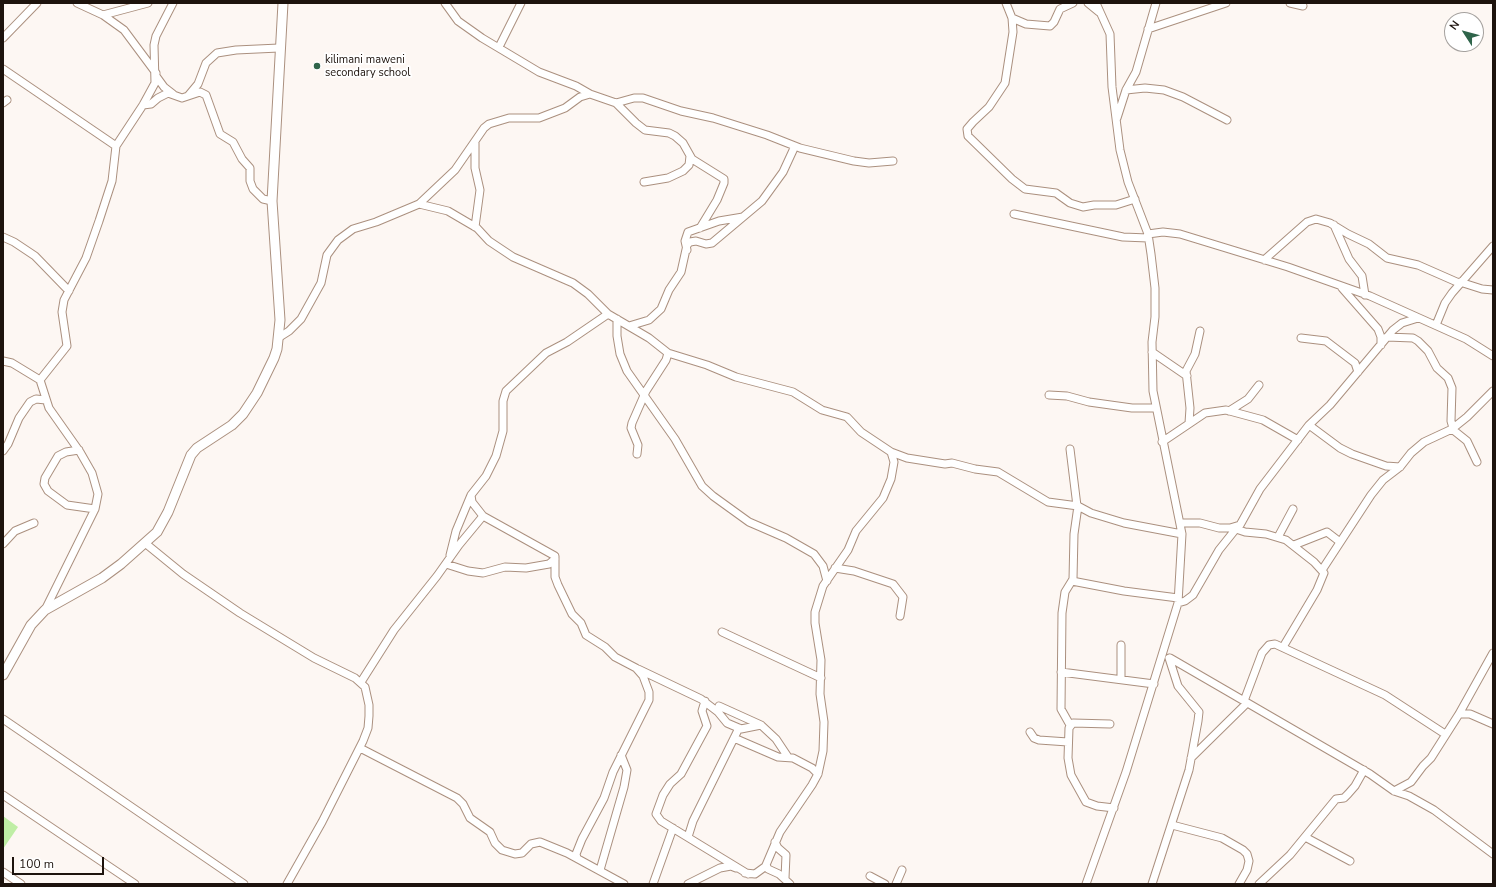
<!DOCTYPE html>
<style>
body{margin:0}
#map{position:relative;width:1496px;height:887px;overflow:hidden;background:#fdf7f3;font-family:"Nunito Sans",sans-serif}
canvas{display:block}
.frame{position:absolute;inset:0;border:4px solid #1d130d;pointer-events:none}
.north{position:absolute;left:1444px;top:12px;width:40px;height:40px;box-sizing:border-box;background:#fff;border:1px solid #a5a19e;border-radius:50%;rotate:306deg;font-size:11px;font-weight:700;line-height:16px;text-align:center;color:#1d130d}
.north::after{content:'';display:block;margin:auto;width:14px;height:18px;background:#2f644a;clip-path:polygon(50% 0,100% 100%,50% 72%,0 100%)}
.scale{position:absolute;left:12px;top:857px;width:92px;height:18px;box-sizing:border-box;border:2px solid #1d130d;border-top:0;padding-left:5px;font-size:12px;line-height:14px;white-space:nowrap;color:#1d130d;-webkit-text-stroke:3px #fff;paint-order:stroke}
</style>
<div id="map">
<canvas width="1496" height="887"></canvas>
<div class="frame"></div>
<div class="north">N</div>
<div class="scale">100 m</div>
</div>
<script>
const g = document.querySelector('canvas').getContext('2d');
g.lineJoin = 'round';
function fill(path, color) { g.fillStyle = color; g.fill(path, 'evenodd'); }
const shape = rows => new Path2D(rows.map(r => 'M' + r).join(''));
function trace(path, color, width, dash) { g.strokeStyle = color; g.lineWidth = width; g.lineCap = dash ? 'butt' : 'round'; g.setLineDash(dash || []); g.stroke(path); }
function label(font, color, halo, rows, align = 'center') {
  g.font = font + ' "Nunito Sans",sans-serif'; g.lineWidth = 3.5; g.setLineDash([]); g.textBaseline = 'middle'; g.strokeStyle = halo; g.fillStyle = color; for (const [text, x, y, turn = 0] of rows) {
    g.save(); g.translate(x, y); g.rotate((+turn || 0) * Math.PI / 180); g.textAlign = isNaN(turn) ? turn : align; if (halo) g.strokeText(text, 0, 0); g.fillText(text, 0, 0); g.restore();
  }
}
const green = shape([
 [3,816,18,827,3,849]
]);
const minor = shape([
 [77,3,103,15,124,30,156,73],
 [445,3,458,21,482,38,539,72,576,86,590,94],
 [1006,3,1012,18,1013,32,1005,83,989,107,973,122,967,129,968,136,1012,179,1025,189,1056,193,1070,203,1083,207,1094,205,1116,205,1135,199],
 [1088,3,1099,12],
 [1290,3,1303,6],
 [103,15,148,3],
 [1012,18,1026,24,1050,26,1054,22,1060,9,1073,3],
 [1148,29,1226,3],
 [3,38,37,3],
 [499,47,521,3],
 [3,69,116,146],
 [156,76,164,87,173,94],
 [1126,90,1145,88,1164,90,1183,97,1227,120],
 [188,96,200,92,206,95,220,134,233,142,242,159,250,168,250,181,253,189,263,199,272,201],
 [3,103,7,100],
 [616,103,636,123,645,130,669,133,675,136,683,143,692,159,724,179,724,183,717,200,700,228],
 [143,105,151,104,158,98,168,93,182,98,188,96,198,84,206,63,217,53,236,50,279,48],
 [1117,118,1126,90,1136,72,1156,3],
 [475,143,475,168,480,190,475,227],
 [644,182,668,178,683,171,689,165,690,156],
 [419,204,455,170,484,128,489,124,509,118,539,118,565,108,580,97,590,94,616,103,634,98,643,98,681,111,713,118,767,135,800,148,854,161,869,163,893,161],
 [1014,214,1123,237,1148,238],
 [1334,225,1349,259,1362,276,1365,295],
 [1148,234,1163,232,1180,234,1288,267,1370,296,1466,339,1493,356],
 [3,237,14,242,35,256,69,291],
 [687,250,685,241,688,232,719,221,743,217],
 [1264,260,1307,222,1316,219,1330,223,1348,234,1369,244,1387,258,1418,265,1459,283],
 [1460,282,1482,289,1493,290],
 [1342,288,1378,329,1381,337,1381,345],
 [617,319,617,336,620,354,627,371,675,439,702,486,713,496,749,522,786,538,814,554,823,566,827,581],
 [1436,325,1445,303,1452,293,1493,246],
 [629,326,649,320,661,309,669,290,681,272,687,245,690,242,696,241,706,244,712,243,762,201,783,172,795,146],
 [1387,337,1413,338,1418,341,1428,351,1437,368,1448,378,1452,388,1451,421,1453,428],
 [278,338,289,331,301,319,321,283,327,255,338,240,353,229,376,222,419,204,448,211,477,228,489,241,513,257,573,283,588,294,608,314,649,338,668,353,707,365,736,377,793,392,822,410,847,417,861,432,891,452,894,462,891,479,883,498,856,531,848,550,823,586,815,612,815,623,821,660,820,694,824,722,823,751,818,774,812,785,780,832,766,865,768,869,779,874,790,884],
 [1301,338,1326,341,1355,363,1358,372],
 [1152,352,1187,376],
 [3,361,12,363,40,380],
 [1049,395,1067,396,1089,402,1132,408,1156,408],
 [1229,411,1248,399,1259,385],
 [1189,423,1190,408,1186,371,1195,354,1200,331],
 [1309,425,1340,448,1352,454,1386,466,1400,467],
 [1452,429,1467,441,1477,462],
 [1162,442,1205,413,1226,410,1263,420,1298,440],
 [1070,449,1077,506],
 [79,450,66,452,58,456,45,478,44,484,48,491,67,505,95,509],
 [3,451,8,444,19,418,30,402,36,399,46,400],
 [891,452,907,458,945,464,952,463,975,469,998,472,1048,502,1078,506,1091,513,1124,523,1182,534],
 [637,454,638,445,631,428,632,423,646,391,666,360,668,353],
 [1180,523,1200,523,1219,528,1230,528,1240,525,1260,489,1309,425,1330,405,1393,330,1402,323,1418,318],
 [1233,528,1245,532,1266,534,1286,540,1314,562,1324,573,1317,590,1283,647],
 [1278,537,1293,509],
 [145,543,183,574,240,613,314,658,355,678,365,687,369,705,369,716,368,728,363,741,322,822,287,884],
 [3,544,15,531,34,523],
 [1294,545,1327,532,1340,542],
 [450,555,456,531,471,495],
 [446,564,468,571,483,573,505,567,526,568,549,564,555,559],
 [835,568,854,571,893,584,903,597,900,616],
 [1322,570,1371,495,1383,480,1400,467,1411,453,1424,442,1452,429,1467,417,1493,391],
 [1072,581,1124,591,1178,598],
 [1178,603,1185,601,1193,595,1219,550,1235,530],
 [45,610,95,509,98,494,92,473,80,452,49,408,40,380,67,346,62,312,64,300,86,258,99,221,112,181,116,146,143,105,155,83,154,45,156,36,173,3],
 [722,632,821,678],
 [1170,658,1370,774,1394,791,1409,796,1434,810,1493,854],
 [638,669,701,699,718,712,727,723,741,729,761,725],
 [1061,672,1154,684],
 [1121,679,1121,645],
 [361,682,394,630,437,576,459,545,483,516],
 [705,701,702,711,707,726,681,774,670,784,663,795,656,814,661,821,748,874],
 [1244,701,1262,653,1269,645,1275,644,1385,695,1445,734],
 [719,706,761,725,776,739,788,757],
 [1459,714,1470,714,1493,724],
 [3,719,244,884],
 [1110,724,1073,723,1069,728,1068,758,1071,775,1086,802,1097,806,1114,808],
 [1070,725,1061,709,1062,613,1065,592,1073,579,1074,534,1078,506],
 [1030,732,1034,738,1039,740,1068,742],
 [734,738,778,757,793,758,812,768,818,774],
 [360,748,457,798,463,804,470,818,490,832,495,843,502,850,515,854,522,853,531,844,540,842,567,853,624,884],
 [1191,758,1247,703],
 [1394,791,1411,782,1423,766,1431,758,1459,714,1493,653],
 [3,795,135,884],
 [1172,825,1222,838,1243,850,1247,854,1249,861,1247,870,1239,884],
 [688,837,693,821,739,728],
 [1305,837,1350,861],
 [775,842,778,848,786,855,785,878],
 [577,858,576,854,582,839,604,798,613,772,649,700,649,692,643,676,636,668,615,657,605,647,586,635,581,623,572,614,558,585,555,577,555,556,483,516,472,502,471,495,486,476,496,456,503,431,503,401,506,391,546,353,567,342,608,314],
 [600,870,624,787,627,770,621,755],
 [3,872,21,884],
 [745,873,755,874,766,866],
 [870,876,885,884],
 [653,884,673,828],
 [688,884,720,868,731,866,736,868],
 [896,884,902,870],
 [1086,884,1126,772,1178,603,1182,534,1153,391,1152,342,1155,317,1155,288,1151,254,1148,234,1128,182,1120,150,1112,87,1110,34,1096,3],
 [1152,884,1189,770,1198,721,1199,712,1178,686,1169,658],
 [1259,884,1290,855,1336,799,1344,798,1348,794,1355,786,1364,770]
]);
const tertiary = shape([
 [3,675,31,625,45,610,102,578,121,564,157,532,168,512,191,455,197,448,232,425,243,414,257,393,274,358,277,349,280,320,272,201,283,3]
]);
const markers = [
 [317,66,4,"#2f644a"]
];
const poiNames = [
 ["kilimani maweni",325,60],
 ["secondary school",325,73]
];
fill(green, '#bfeea5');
trace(minor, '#ab907f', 9);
trace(tertiary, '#ab907f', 11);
trace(minor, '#fff', 7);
trace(tertiary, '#fff', 9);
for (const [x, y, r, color] of markers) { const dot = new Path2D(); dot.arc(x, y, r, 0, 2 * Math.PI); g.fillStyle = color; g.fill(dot); trace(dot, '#fff', 1.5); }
label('11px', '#1d130d', '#fff', poiNames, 'left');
</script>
